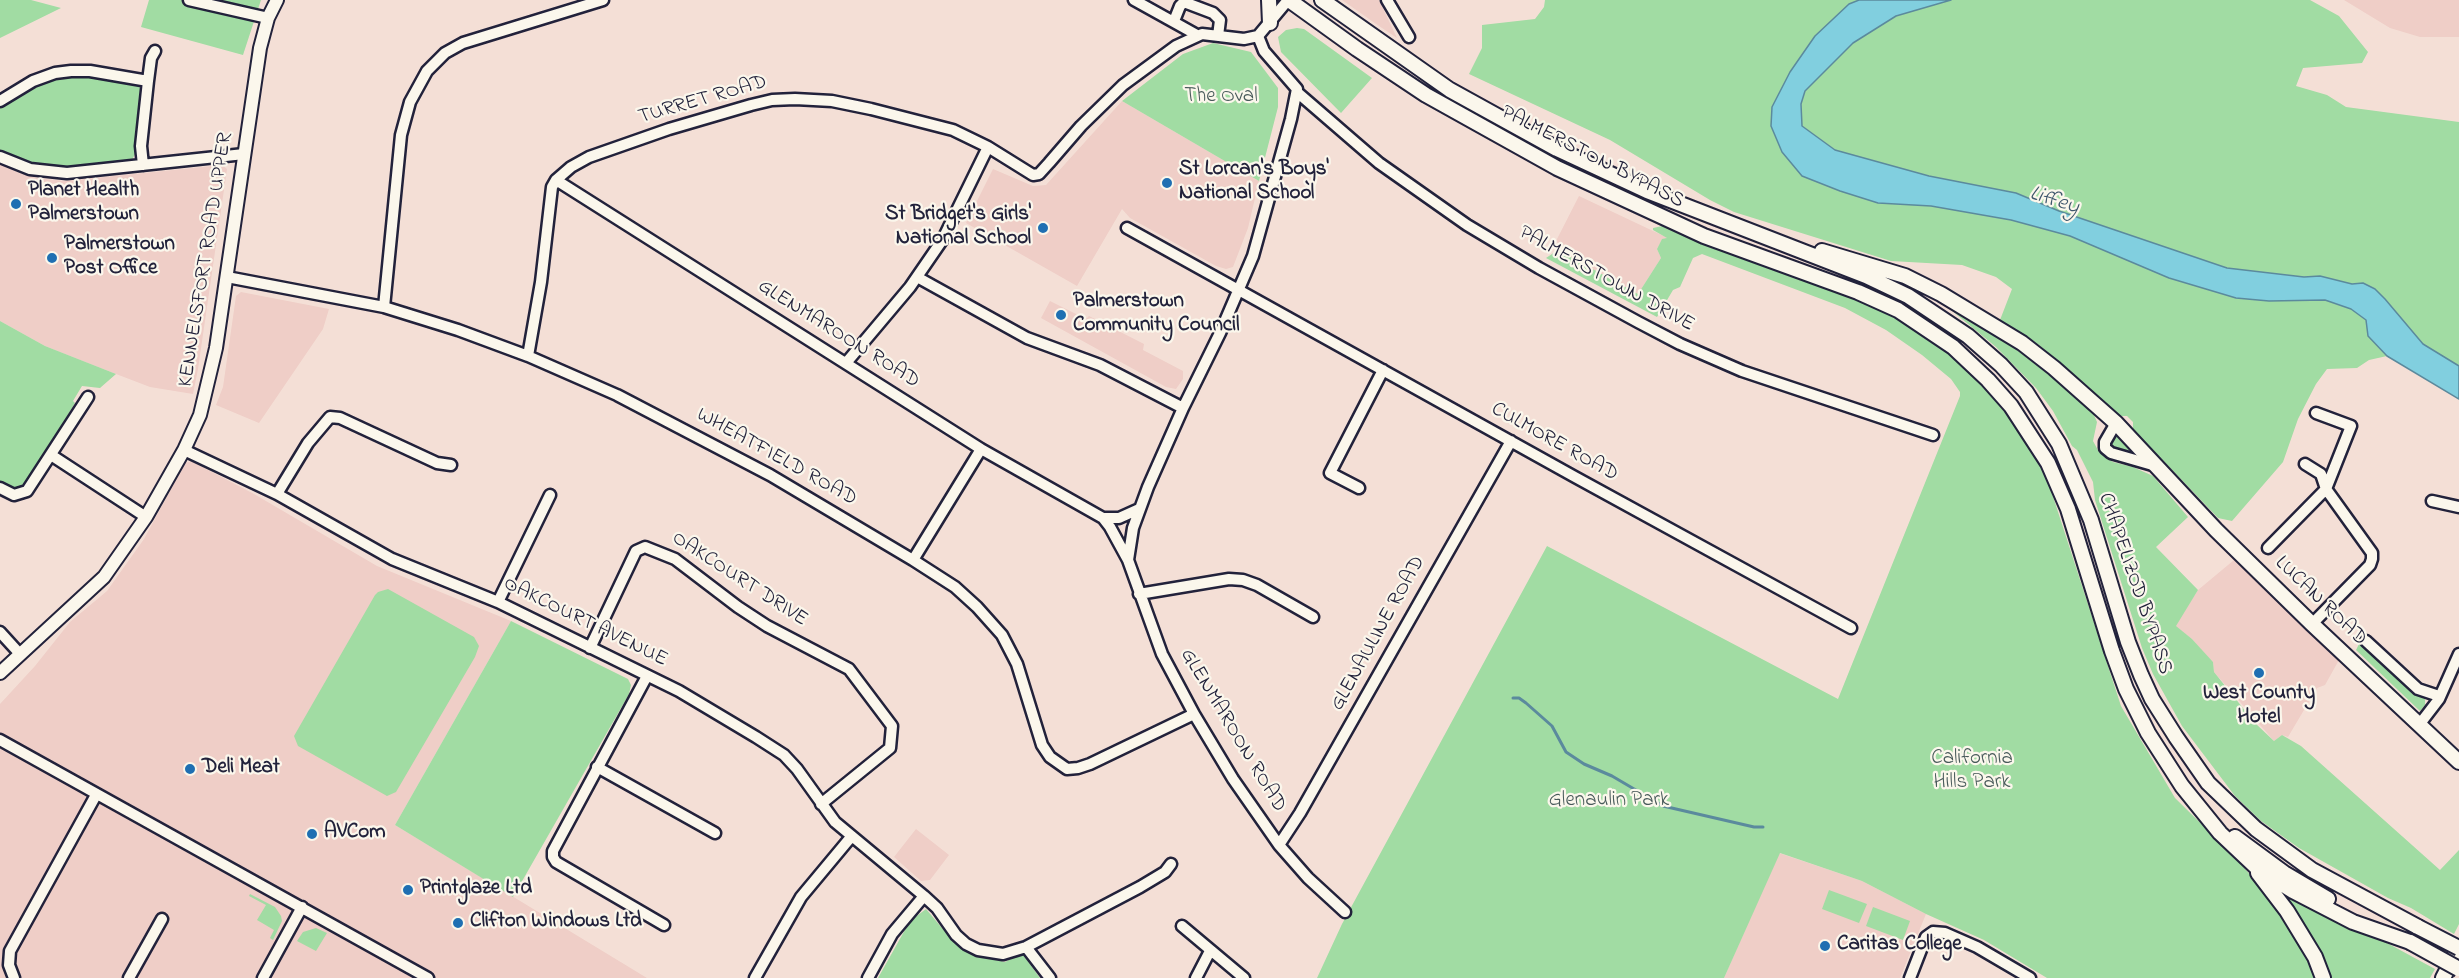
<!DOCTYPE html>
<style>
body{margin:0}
canvas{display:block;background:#f4dfd6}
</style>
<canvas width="2459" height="978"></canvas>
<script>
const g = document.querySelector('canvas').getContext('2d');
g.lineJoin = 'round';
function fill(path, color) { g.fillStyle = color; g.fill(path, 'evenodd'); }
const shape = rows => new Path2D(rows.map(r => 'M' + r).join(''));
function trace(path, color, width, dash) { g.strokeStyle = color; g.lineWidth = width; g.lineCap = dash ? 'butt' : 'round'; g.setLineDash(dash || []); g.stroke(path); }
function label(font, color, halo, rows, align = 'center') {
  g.font = font + ' "Indie Flower",sans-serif'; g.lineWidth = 4.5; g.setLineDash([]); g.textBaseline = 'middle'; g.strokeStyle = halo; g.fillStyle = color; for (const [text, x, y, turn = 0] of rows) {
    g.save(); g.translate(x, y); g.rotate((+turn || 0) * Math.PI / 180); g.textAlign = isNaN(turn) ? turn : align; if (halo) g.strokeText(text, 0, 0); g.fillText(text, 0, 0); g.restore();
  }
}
const built = shape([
 [1342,0,1379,0,1397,38,1379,26],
 [2344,0,2459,0,2459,37,2420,37,2390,28],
 [1122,101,1259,181,1248,228,1233,267,1226,269,1216,266,1130,218,1122,209,1077,286,966,223,993,169,1033,186,1046,185],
 [0,163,17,172,36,178,65,181,222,165,227,169,198,369,193,394,150,387,103,369,45,346,0,321],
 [1579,196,1668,238,1662,240,1657,249,1661,258,1638,294,1558,250,1557,239],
 [241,292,329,309,323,329,259,423,216,405,223,387,236,296],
 [1050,301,1086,319,1089,316,1144,344,1143,350,1183,371,1183,379,1176,389,1166,387,1041,318],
 [191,461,254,494,377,566,511,621,395,825,647,978,0,978,0,704,35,666,70,622,107,591,144,539,185,463],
 [2234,560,2339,660,2325,685,2317,688,2288,737,2282,735,2274,741,2214,672,2213,662,2206,655,2192,639,2175,626,2198,590],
 [916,829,949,855,930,880,921,881,894,857],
 [1779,853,1862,881,1926,914,1900,978,1724,978]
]);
const green = shape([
 [0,0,31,0,61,8,0,38],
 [149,0,261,0,243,55,141,27],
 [1545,0,1859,0,1849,4,1771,126,1782,152,1802,176,1878,203,1931,206,2011,220,2070,236,2169,278,2269,301,2325,300,2351,309,2366,320,2369,336,2387,356,2369,360,2357,368,2327,369,2316,384,2298,419,2283,462,2232,521,2218,518,2133,429,2133,422,2127,416,2120,416,2039,345,2000,320,2012,289,1996,277,1962,265,1891,261,1734,212,1710,200,1610,140,1469,74,1482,48,1482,25,1535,19,1544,7],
 [1945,0,2310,0,2339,16,2368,52,2362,63,2303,68,2296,86,2327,95,2346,107,2459,122,2459,366,2423,344,2385,299,2375,289,2363,283,2352,284,2320,276,2305,277,2227,268,2059,211,2016,193,1929,176,1835,150,1802,126,1801,104,1805,91,1853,43,1896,16],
 [1297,28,1304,29,1372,78,1341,113,1281,52,1278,37,1286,30],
 [1213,43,1251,52,1278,88,1278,107,1259,181,1122,101,1183,54],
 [72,76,111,80,137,85,142,89,135,134,136,152,130,164,85,169,37,167,0,155,0,108,37,84],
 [1667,225,1896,314,1965,363,2009,411,2030,444,2047,478,2121,706,2175,798,2236,858,2272,901,2293,933,2316,978,2047,978,1984,940,1926,914,1862,881,1780,853,1724,978,1317,978,1342,924,1547,546,1838,699,1960,396,1960,392,1951,379,1922,355,1886,330,1845,308,1702,254,1693,258,1680,287,1673,290,1657,317,1546,258,1558,250,1638,294,1661,258,1657,249,1662,239,1667,238,1653,230,1653,228],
 [1945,305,1999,336,2053,378,2066,384,2093,413,2097,422,2093,441,2099,452,2113,462,2133,467,2153,476,2188,517,2156,547,2198,590,2176,626,2192,639,2213,662,2214,672,2255,723,2274,741,2282,735,2301,746,2440,870,2459,850,2459,924,2454,934,2411,908,2388,898,2299,848,2261,821,2235,796,2182,726,2153,674,2142,648,2095,500,2093,482,2077,450,2072,446,2053,411,2036,388,1996,347],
 [0,321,45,346,116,374,100,388,82,386,73,401,75,403,26,484,19,489,10,488,0,481],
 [2116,436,2131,451,2130,454,2111,450,2113,437],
 [388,589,474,637,479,646,475,657,396,792,387,796,298,746,294,736,375,595,378,592],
 [511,621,628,679,631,685,629,694,513,897,395,825],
 [2361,640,2425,694,2425,705,2420,711,2356,650],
 [1829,890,1867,904,1859,923,1822,909],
 [2293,892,2435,969,2430,978,2331,978,2321,956,2290,902,2289,896],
 [250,894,275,907,281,916,282,921,273,940,270,938,274,930,257,920,266,905,249,896],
 [1873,907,1910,921,1903,940,1866,926],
 [926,909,942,928,965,949,981,957,1005,962,1022,953,1040,978,878,978,910,921],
 [316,928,327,933,316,951,297,941,303,932]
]);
const water = shape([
 [1859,0,1951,0,1896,16,1853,43,1805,91,1801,104,1802,126,1835,150,1929,176,2016,193,2059,211,2227,268,2304,277,2320,276,2352,284,2363,283,2375,289,2385,299,2423,344,2459,366,2459,399,2387,356,2368,336,2366,320,2351,309,2325,300,2269,301,2236,298,2169,278,2070,236,2011,220,1931,206,1878,203,1840,191,1802,176,1782,152,1771,126,1772,107,1790,72,1815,36,1849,4,1859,0]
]);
const stream = shape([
 [1513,698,1519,698,1526,703,1552,726,1566,752,1584,764,1612,776,1663,806,1754,827,1763,827]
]);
const minor = shape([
 [189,0,268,18],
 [1134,0,1197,35],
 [1387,0,1409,37],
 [1174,21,1180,6,1184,2,1213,13,1220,20,1218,36],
 [1258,36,1288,0],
 [1298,93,1379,163,1467,225,1539,268,1638,322,1680,344,1742,371,1933,435],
 [0,101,33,81,55,73,71,71,90,71,148,81],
 [0,157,30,169,67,173,244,154],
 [143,165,141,146,148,81,151,58,155,51],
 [556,180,981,449,1103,518,1110,527,1128,560,1162,654,1194,714,1233,779,1279,845,1308,878,1345,912],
 [1127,228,1575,477,1851,628],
 [227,277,384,307,458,330,528,356,617,395,770,475,913,560,955,587,977,607,1002,635,1017,664,1042,745,1050,757,1067,769,1078,768,1090,764,1194,714],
 [917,277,1027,338,1100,365,1183,408],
 [384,307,401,135,410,102,427,71,445,53,463,43,603,0],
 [528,356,541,282,552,187,556,180,571,167,589,157,669,129,751,105,772,100,795,99,832,101,871,109,953,130,988,147,1033,175,1039,174,1049,163,1081,126,1123,85,1176,46,1202,34,1244,39,1258,36,1264,51,1297,89,1291,119,1253,256,1220,333,1183,408,1148,487,1133,528,1128,560],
 [846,363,910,287,943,239,988,147],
 [2116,423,2105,442,2105,448,2111,453,2156,466],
 [184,450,277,494,392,559,498,602,679,691,756,737,784,755,797,769,835,822,924,896,937,908,956,935,966,944,978,950,1003,954,1026,947,1140,887,1165,872,1171,864],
 [51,455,146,517],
 [2305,464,2321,474,2326,489,2372,553,2372,559,2370,565,2312,624],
 [0,488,14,495,27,491,88,397],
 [1359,488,1330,473,1383,370],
 [277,494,308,443,330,417,340,418,437,463,451,465],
 [2432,501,2459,507],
 [1103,518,1119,518,1139,509],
 [2268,548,2326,489,2351,426,2316,413],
 [913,560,981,449],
 [1139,594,1229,579,1243,580,1257,585,1313,617],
 [498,602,550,495],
 [0,632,20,654],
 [2366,641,2418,689,2436,695,2439,699],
 [590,648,636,551,645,547,675,559,738,607,767,626,849,669,892,726,890,748,821,804],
 [647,676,553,851,553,857,556,862,664,925],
 [2419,725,2439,699,2459,654],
 [0,740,428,978],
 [597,767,715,833],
 [1279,845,1300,813,1511,441],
 [1182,926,1244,978],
 [1026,947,1050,978],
 [14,978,9,965,10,951,96,795],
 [129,978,162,919],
 [263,978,302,907],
 [755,978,801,897,851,837],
 [868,978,892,934,924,896],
 [1196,978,1210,951],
 [1910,978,1926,937,1933,932,1945,933,1977,947,2030,978]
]);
const tertiary = shape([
 [0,673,104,577,146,517,184,450,200,415,216,348,260,48,268,18,277,0]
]);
const secondary = shape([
 [1269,0,1270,23],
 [1289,0,1357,49,1426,95,1557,168,1704,236,1858,292,1898,310,1953,347,1988,380,2011,406,2048,463,2068,509,2112,651,2126,689,2148,733,2182,786,2220,833,2257,868,2293,891,2353,922,2410,942],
 [1322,0,1450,90,1557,149,1647,191,1866,276,1908,296,1968,336,2001,365,2026,392,2059,444,2091,520,2128,642,2141,675,2152,699,2176,737,2208,783,2256,829,2312,870,2418,927],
 [1822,251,1905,276,1941,294,2022,343,2054,368,2116,423,2216,530,2312,624,2459,762],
 [2235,837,2284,873,2328,899],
 [2258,873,2287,911,2315,957,2323,978],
 [2443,978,2459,947]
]);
const secondaryBridge = shape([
 [2418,927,2459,948],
 [2410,942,2459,969]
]);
const markers = [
 [1167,183,6,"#1f6fb2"],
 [16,204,6,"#1f6fb2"],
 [1043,228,6,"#1f6fb2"],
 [52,258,6,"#1f6fb2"],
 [1061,315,6,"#1f6fb2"],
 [2259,673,6,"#1f6fb2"],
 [190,769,6,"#1f6fb2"],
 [312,834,6,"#1f6fb2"],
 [408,890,6,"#1f6fb2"],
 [458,923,6,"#1f6fb2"],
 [1825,946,6,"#1f6fb2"]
];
const parkNames = [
 ["The Oval",1221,98],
 ["California",1972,760],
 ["Hills Park",1972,784],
 ["Glenaulin Park",1609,802]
];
const streetNames = [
 ["TURRET ROAD",703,101,-16],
 ["PALMERSTON BYPASS",1592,158,27],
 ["KENNELSFORT ROAD UPPER",207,260,-81],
 ["PALMERSTOWN DRIVE",1606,280,29],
 ["GLENMAROON ROAD",838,335,32],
 ["CULMORE ROAD",1554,443,29],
 ["WHEATFIELD ROAD",776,458,29],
 ["OAKCOURT DRIVE",739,580,33],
 ["CHAPELIZOD BYPASS",2134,584,71],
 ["LUCAN ROAD",2320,602,44],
 ["OAKCOURT AVENUE",585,623,26],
 ["GLENAULINE ROAD",1379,634,-61],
 ["GLENMAROON ROAD",1232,731,59]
];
const poiNames = [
 ["St Lorcan's Boys'",1179,171],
 ["National School",1179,195],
 ["Planet Health",28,192],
 ["Palmerstown",28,216],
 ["St Bridget's Girls'",1031,216,"right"],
 ["National School",1031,240,"right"],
 ["Palmerstown",64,246],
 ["Post Office",64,270],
 ["Palmerstown",1073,303],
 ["Community Council",1073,327],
 ["West County",2259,695,"center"],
 ["Hotel",2259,719,"center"],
 ["Deli Meat",202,769],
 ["AVCom",324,834],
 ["Printglaze Ltd",420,890],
 ["Clifton Windows Ltd",470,923],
 ["Caritas College",1837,946]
];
const waterNames = [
 ["Liffey",2054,202,18]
];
fill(built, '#efcec7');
fill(green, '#a1dca3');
fill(water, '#81cfdf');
trace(water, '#5b8a9d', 1.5);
trace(stream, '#5b8a9d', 3);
trace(minor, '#22223b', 15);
trace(tertiary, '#22223b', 16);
trace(secondary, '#22223b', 18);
trace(minor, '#fbf7ec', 10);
trace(tertiary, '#fbf7ec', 12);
trace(secondary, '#fbf7ec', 14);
trace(secondaryBridge, '#22223b', 18, []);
trace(secondaryBridge, '#fbf7ec', 14);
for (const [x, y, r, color] of markers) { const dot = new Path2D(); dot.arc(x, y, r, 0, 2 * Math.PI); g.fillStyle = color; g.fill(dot); trace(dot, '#fbf7ec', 2); }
label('21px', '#485a5a', '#fbf7ec', parkNames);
label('21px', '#22223b', '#fbf7ec', streetNames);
label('bold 21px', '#22223b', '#fbf7ec', poiNames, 'left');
label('italic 22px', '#3e566c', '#fbf7ec', waterNames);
</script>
